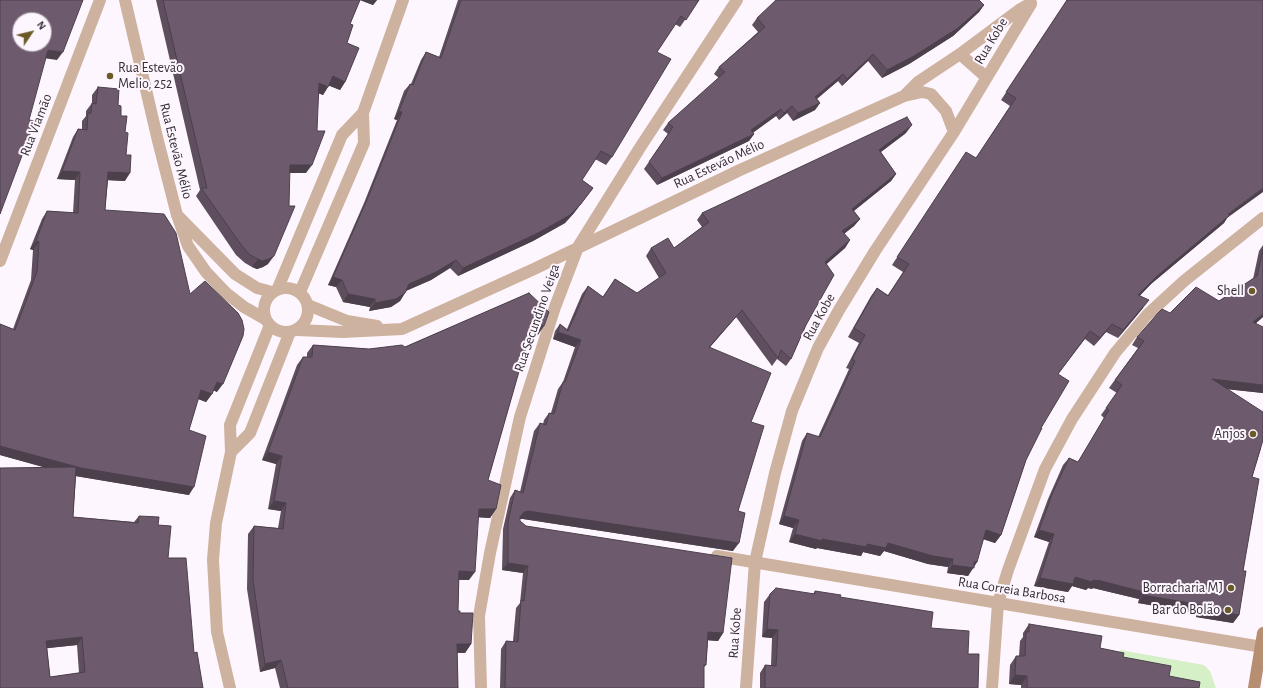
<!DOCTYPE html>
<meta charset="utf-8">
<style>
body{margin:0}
#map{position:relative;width:1263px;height:688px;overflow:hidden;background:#fef6fe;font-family:"Alegreya Sans",sans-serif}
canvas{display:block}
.north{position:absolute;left:12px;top:12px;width:40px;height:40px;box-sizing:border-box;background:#fef6fe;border:1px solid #aea6ae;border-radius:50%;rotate:55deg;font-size:11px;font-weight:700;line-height:16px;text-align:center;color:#362e36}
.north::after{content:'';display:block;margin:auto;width:14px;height:18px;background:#6b5a28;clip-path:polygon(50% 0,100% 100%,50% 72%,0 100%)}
</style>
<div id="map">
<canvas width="1263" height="688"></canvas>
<div class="north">N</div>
</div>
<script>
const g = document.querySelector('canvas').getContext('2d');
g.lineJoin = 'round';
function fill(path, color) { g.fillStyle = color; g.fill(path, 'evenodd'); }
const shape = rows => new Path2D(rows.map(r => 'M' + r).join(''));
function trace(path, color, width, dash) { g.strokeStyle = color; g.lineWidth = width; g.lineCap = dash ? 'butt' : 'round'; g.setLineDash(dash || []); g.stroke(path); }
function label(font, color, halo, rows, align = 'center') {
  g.font = font + ' "Alegreya Sans",sans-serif'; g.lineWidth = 4; g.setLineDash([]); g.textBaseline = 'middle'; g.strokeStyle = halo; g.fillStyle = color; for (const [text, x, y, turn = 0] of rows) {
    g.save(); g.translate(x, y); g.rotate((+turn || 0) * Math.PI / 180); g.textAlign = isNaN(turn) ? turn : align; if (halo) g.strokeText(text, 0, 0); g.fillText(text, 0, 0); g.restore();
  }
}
const green = shape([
 [1120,650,1204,665,1210,671,1216,688,1177,688,1117,666]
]);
const minor = shape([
 [125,0,158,141,177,215,188,246,206,272,226,293,244,307,265,319],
 [960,54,986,77],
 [904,96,922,92,931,94,946,111,954,132],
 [179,217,235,274,257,288,272,292],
 [0,261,100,0],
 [308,305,347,321,377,326],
 [297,330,343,332,402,329,534,269,740,170,904,96,918,82,960,54,1019,10,1031,3],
 [717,556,1263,647],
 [481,688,479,616,490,553,520,417,555,307,578,247,641,146,737,0],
 [746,688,755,562,775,473,792,411,818,348,839,310,875,251,954,132,1031,4],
 [992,688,998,603,1008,570,1045,469,1072,419,1115,353,1147,315,1184,281,1263,218]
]);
const tertiary = shape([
 '264 310a22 22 0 1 1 44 0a22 22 0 1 1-44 0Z',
 [278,288,342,135,363,113,403,0],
 [300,292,364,143,363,113],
 [231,452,250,433,290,332],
 [230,688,217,632,213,560,216,523,231,452,230,425,270,325]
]);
const secondary = shape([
 [1254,688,1263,633]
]);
const wall = shape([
 [156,0,377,0,373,5,360,0,350,24,347,43,345,82,340,90,329,85,323,95,318,93,306,173,289,173,268,264,263,267,257,269,252,267,245,263,236,255,196,196,200,190],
 [458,0,699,0,680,27,675,24,657,52,612,157,606,165,595,159,582,180,593,188,574,213,565,223,533,241,458,276,450,268,431,280,406,291,400,301,391,307,369,311,370,307,343,302,336,287,328,285,364,203,397,120,394,119,404,91,410,84,411,84,421,60,426,52,439,57],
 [1067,0,1227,218,1224,223,1151,284,1140,295,1143,308,1118,338,1106,332,1094,346,1085,339,1058,374,1041,428,1026,460,1001,535,995,543,983,539,977,562,968,576,947,573,948,567,928,564,884,551,880,556,863,552,861,556,817,548,816,549,789,542,793,528,779,524,802,441,807,433,818,437,849,369,846,368,859,343,848,337,871,296,877,288,888,295,903,272,892,265,961,160,976,158,1010,106,1001,100],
 [984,5,979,12,953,36,909,64,882,78,868,61,842,86,838,81,817,99,820,103,815,110,793,121,787,113,779,120,776,116,753,132,754,134,749,141,657,185,644,169,668,134,663,130,668,123,719,78,714,74,719,67,758,32,752,25,757,18],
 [98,87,118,105,125,132,126,155,125,181,108,180,105,210,190,294,217,392,213,390,212,394,206,402,198,399,189,430,189,495,76,476,73,517,134,522,139,516,158,525,168,558,194,653,0,688,44,467,0,455,0,324,13,329,31,280,33,250,30,249,42,219,47,211,73,213,75,180,57,179,73,137,78,129,82,129,82,121,86,116,86,111,92,103,92,95],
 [77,645,79,673,50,677,47,648],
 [906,133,881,152,896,174,891,181,854,211,860,219,854,226,844,234,850,240,845,248,826,264,806,325,791,359,786,366,777,359,772,366,736,317,710,347,751,422,733,551,523,519,520,519,520,521,526,526,723,633,718,641,708,640,706,665,704,667,704,688,500,688,501,649,506,641,513,641,516,608,520,603,523,573,502,570,503,529,510,498,515,490,520,492,534,431,540,423,543,424,544,420,549,413,551,413,558,389,563,382,575,347,553,339,555,331,560,324,567,329,582,294,588,286,603,297,615,279,637,293,659,278,646,256,651,248,674,248,702,227,697,220,702,213],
 [1263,245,1263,317,1256,323,1263,393,1227,389,1261,448,1252,477,1239,615,1233,623,1196,617,1197,613,1138,603,1139,599,1093,588,1092,589,1088,588,1086,590,1072,586,1068,592,1034,586,1049,542,1034,537,1048,499,1063,465,1069,458,1078,462,1104,418,1101,415,1117,393,1109,388,1138,348,1132,345,1137,337,1170,313,1219,301,1253,279,1259,251],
 [529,293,538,335,530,332,488,480,496,509,490,518,478,517,469,580,459,580,458,611,460,613,471,644,465,653,457,653,458,688,280,688,275,668,260,672,247,589,248,534,254,526,278,528,281,511,268,509,276,464,262,460,297,365,303,357,307,357,307,353,313,345,369,349,405,347],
 [815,591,840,597,931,628,968,654,978,688,760,688,760,673,765,665,771,665,772,638,762,637,764,602,770,594,813,594],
 [1029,624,1100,648,1169,676,1199,688,1021,688,1021,685,1009,684,1010,665,1016,656,1019,656,1020,641,1023,637,1023,633]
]);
const shadedWall = shape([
 [360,0,377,0,373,5],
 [984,5,979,12,953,36,909,64,882,78,887,70],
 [48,50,63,52,57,60,43,58],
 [873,54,868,61,842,86,847,79],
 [843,74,838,81,810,104,815,97],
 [333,76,345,82,340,90,327,85],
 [319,83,328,87,323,95,313,91],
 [820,103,815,110,793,121,798,113],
 [792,106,787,113,779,120,784,113],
 [781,109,776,116,746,138,751,130],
 [399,111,402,112,397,120,394,119],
 [912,125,906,133,874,157,879,150],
 [754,134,749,141,657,185,662,178],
 [290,165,312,165,306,173,284,173],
 [62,171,80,172,75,180,57,179],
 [108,172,130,173,125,181,103,180],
 [896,174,891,181,847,216,852,209],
 [593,188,574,213,565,223,533,241,458,276,463,268],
 [1263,188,1263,192,1227,218,1224,223,1151,284,1133,303,1138,295,1157,276,1228,214],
 [860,219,854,226,837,239,842,231],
 [850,240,845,248,820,270,825,262],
 [36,241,39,242,33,250,30,249],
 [274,256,268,264,263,267,257,269,252,267,258,259],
 [456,260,450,268,431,280,403,292,409,284],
 [333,277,342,280,336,287,328,285],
 [405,293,400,301,391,307,369,311,375,303],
 [348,294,375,299,370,307,343,302],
 [1149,300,1143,308,1118,338,1123,330],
 [742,310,736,317,704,354,709,347],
 [1263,314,1263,317,1248,330,1253,322],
 [535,323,544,326,538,335,530,332,532,326],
 [1112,324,1106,332,1094,346,1100,338],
 [558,332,581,340,575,347,553,339],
 [1212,379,1263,385,1263,393,1206,387],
 [217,382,223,384,217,392,211,389],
 [201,390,212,394,206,402,196,398],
 [0,446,194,487,189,495,75,476,0,455],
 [268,452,282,456,276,464,262,460],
 [274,501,286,503,281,511,268,509],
 [479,509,496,509,490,518,473,517],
 [528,511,739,543,733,551,523,519,519,519,515,524,524,512],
 [784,516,799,520,793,528,779,524],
 [986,530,1001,535,995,543,980,538],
 [1039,530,1054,534,1049,542,1034,537],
 [795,534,822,539,867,544,888,543,953,559,948,567,928,564,884,551,880,556,863,552,861,556,817,548,816,549,789,542],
 [974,562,977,562,968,576,947,573,952,565],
 [508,563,528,566,523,573,502,570],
 [459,571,475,572,469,580,453,579],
 [1075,577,1093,580,1097,580,1144,592,1139,599,1093,588,1092,589,1088,588,1086,590,1072,586,1068,592,1034,586,1040,578],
 [1143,595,1202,605,1197,613,1138,603],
 [1202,609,1239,615,1233,623,1196,617],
 [767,629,778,630,772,638,762,637],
 [708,632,723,633,718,641,703,640],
 [82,637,77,645,40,649,46,641],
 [457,644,471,644,465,653,452,652],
 [281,660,275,668,260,672,265,664],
 [1015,675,1027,676,1021,685,1009,684]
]);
const building = shape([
 [0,0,83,0,63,52,48,50,29,120,35,121,0,214,0,0],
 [20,20,44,20,44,44,20,44,20,20],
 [163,0,360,0,350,24,353,25,347,43,359,48,345,82,333,76,328,87,319,83,317,131,325,131,312,165,290,165,289,206,295,206,274,256,269,259,262,261,250,255,242,246,201,188,207,188,163,0],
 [461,0,699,0,686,20,681,16,657,52,671,59,612,157,601,151,582,180,593,188,580,205,570,215,538,233,463,268,456,260,436,272,409,284,405,293,396,299,375,303,375,299,348,294,342,280,333,277,369,195,402,112,399,111,410,84,413,85,426,52,441,58,461,0],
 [776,0,979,0,984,5,958,28,914,56,887,70,873,54,847,79,843,74,815,97,820,103,798,113,792,106,784,113,781,109,751,130,754,134,662,178,649,162,673,127,668,123,725,72,719,67,765,27,757,18,776,0],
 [1067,0,1263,0,1263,188,1228,214,1230,215,1157,276,1138,295,1149,300,1123,330,1112,324,1100,338,1090,331,1058,374,1069,381,1041,428,1042,428,1026,460,1001,535,986,530,977,562,974,562,974,568,952,565,953,559,933,556,888,543,886,548,867,544,867,547,822,539,822,541,795,534,799,520,784,516,807,433,820,437,855,361,852,359,865,335,854,328,877,288,888,296,909,264,897,257,966,152,976,158,1016,98,1006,92,1067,0],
 [98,87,119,89,118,105,121,106,121,116,127,116,125,132,128,133,126,155,131,155,130,173,108,172,105,210,164,214,176,233,190,294,205,281,238,313,242,320,244,329,243,336,223,384,217,382,212,394,201,390,189,430,206,436,194,487,81,468,0,446,0,324,15,330,37,272,39,242,36,241,47,211,78,213,80,172,62,171,78,129,87,130,88,113,91,113,92,103,96,104,98,87],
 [907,117,912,125,879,150,896,174,852,209,860,219,842,231,850,240,825,262,834,275,806,325,791,359,781,350,778,358,742,310,709,347,771,373,751,422,764,426,738,511,745,513,739,543,528,511,524,512,520,517,520,521,526,526,732,558,723,633,708,632,706,665,704,665,704,688,505,688,506,641,518,642,521,600,524,601,528,566,508,563,508,522,515,490,523,493,540,423,546,425,549,413,554,414,563,382,565,382,581,340,558,332,560,324,568,331,588,286,603,297,615,279,637,293,666,273,651,248,668,238,674,248,709,222,702,213,907,117],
 [1263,249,1263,314,1253,322,1263,327,1263,385,1212,379,1263,412,1263,440,1252,477,1259,479,1243,571,1246,571,1239,615,1202,609,1202,605,1143,595,1144,592,1097,580,1097,581,1093,580,1092,582,1075,577,1073,584,1040,578,1054,534,1039,530,1053,492,1069,458,1078,462,1109,410,1106,408,1122,385,1115,380,1144,341,1137,337,1158,313,1162,309,1170,313,1196,287,1219,301,1257,276,1263,249],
 [529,293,549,312,544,326,535,323,534,326,532,326,488,480,501,485,496,509,479,509,475,572,459,571,458,611,460,611,460,613,473,613,471,644,457,644,458,688,288,688,281,660,265,664,253,580,254,526,283,529,286,503,274,501,282,456,268,452,303,357,312,357,313,345,369,349,402,345,405,347,529,293],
 [76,467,73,517,138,523,139,516,159,517,158,525,171,526,168,558,186,558,194,653,197,652,203,688,0,688,0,468,76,467],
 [82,637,85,672,50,677,46,641,82,637],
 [776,588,815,594,815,591,841,595,840,597,933,612,931,628,969,631,968,654,979,654,978,688,765,688,765,665,776,666,778,630,767,629,770,594,776,588],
 [1029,624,1102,636,1100,648,1124,653,1123,657,1171,666,1169,676,1200,682,1199,688,1027,688,1027,676,1015,675,1016,656,1025,656,1026,632,1029,632,1029,624]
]);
const markers = [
 [110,76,4,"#6b5a28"],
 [1252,291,4,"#6b5a28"],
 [1253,434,4,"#6b5a28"],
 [1231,588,4,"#6b5a28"],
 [1228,610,4,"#6b5a28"]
];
const streetNames = [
 ["Rua Kobe",991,41,-59],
 ["Rua Viamão",36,125,-69],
 ["Rua Estevão Mélio",176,151,76],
 ["Rua Estevão Mélio",719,164,-25],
 ["Rua Kobe",819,317,-61],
 ["Rua Secundino Veiga",537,318,-71],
 ["Rua Correia Barbosa",1012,590,9],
 ["Rua Kobe",735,633,-86]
];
const poiNames = [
 ["Rua Estevão",118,68,"left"],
 ["Melio, 252",118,84,"left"],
 ["Shell",1244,291],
 ["Anjos",1245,434],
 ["Borracharia MJ",1223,588],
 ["Bar do Bolão",1220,610]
];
fill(green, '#d5efc6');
trace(minor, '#cdb29f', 12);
trace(tertiary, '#cdb29f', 12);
trace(secondary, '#b68f73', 12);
fill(wall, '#5e4e5e');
fill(shadedWall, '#4c404c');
fill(building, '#6d5b6d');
trace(building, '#4c404c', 1);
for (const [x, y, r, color] of markers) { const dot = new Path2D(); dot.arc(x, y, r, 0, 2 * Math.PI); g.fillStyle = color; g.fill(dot); trace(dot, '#fef6fe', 1.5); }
label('14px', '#362e36', '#fef6fe', streetNames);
label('14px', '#362e36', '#fef6fe', poiNames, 'right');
</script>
